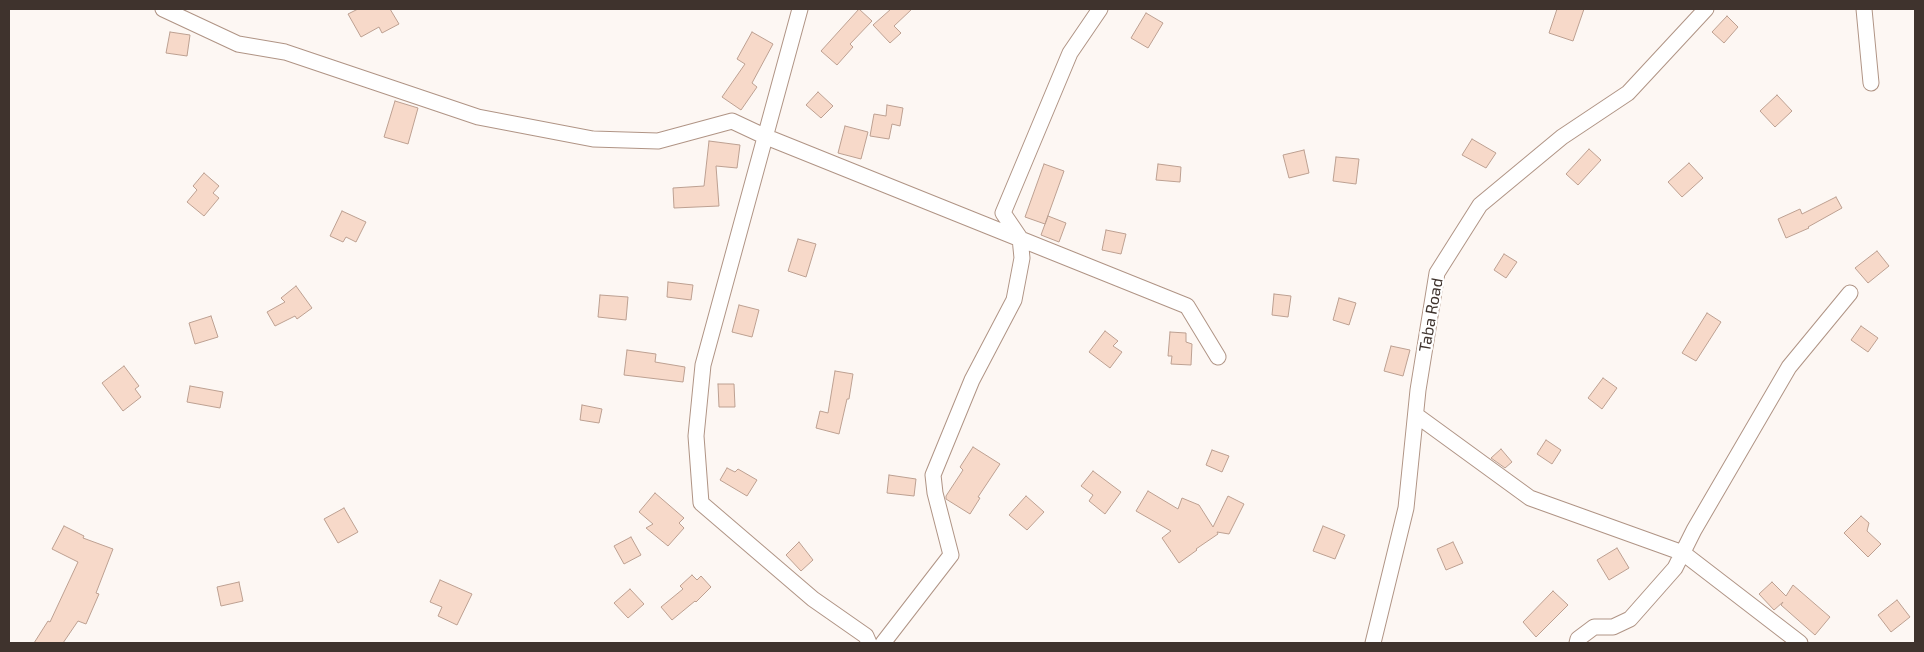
<!DOCTYPE html>
<style>
body{margin:0}
#map{position:relative;width:1924px;height:652px;overflow:hidden;background:#fdf7f3;font-family:"Exo 2",sans-serif}
canvas{display:block}
.frame{position:absolute;inset:0;border:10px solid #3f332d;pointer-events:none}
</style>
<div id="map">
<canvas width="1924" height="652"></canvas>
<div class="frame"></div>
</div>
<script>
const g = document.querySelector('canvas').getContext('2d');
g.lineJoin = 'round';
function fill(path, color) { g.fillStyle = color; g.fill(path, 'evenodd'); }
const shape = rows => new Path2D(rows.map(r => 'M' + r).join(''));
function trace(path, color, width, dash) { g.strokeStyle = color; g.lineWidth = width; g.lineCap = dash ? 'butt' : 'round'; g.setLineDash(dash || []); g.stroke(path); }
function label(font, color, halo, rows, align = 'center') {
  g.font = font + ' "Exo 2",sans-serif'; g.lineWidth = 4.5; g.setLineDash([]); g.textBaseline = 'middle'; g.strokeStyle = halo; g.fillStyle = color; for (const [text, x, y, turn = 0] of rows) {
    g.save(); g.translate(x, y); g.rotate((+turn || 0) * Math.PI / 180); g.textAlign = isNaN(turn) ? turn : align; if (halo) g.strokeText(text, 0, 0); g.fillText(text, 0, 0); g.restore();
  }
}
const building = shape([
 [358,9,390,9,399,24,382,33,379,27,361,37,348,14,358,9],
 [859,9,872,21,850,44,853,47,837,65,821,51,859,9],
 [891,9,912,9,894,26,901,33,890,43,873,25,891,9],
 [1557,9,1584,9,1573,41,1549,33,1557,9],
 [1146,13,1163,23,1148,48,1131,38,1146,13],
 [1727,16,1738,27,1724,43,1712,32,1727,16],
 [170,32,190,35,187,56,166,53,170,32],
 [752,32,773,44,752,83,757,87,741,110,722,97,745,64,737,59,752,32],
 [818,92,833,106,821,118,806,105,818,92],
 [1777,95,1792,111,1775,127,1760,111,1777,95],
 [395,101,418,108,408,144,384,137,395,101],
 [887,105,903,108,900,126,892,124,889,139,870,136,874,114,886,116,887,105],
 [845,126,868,132,861,159,838,153,845,126],
 [1472,139,1496,153,1486,168,1462,155,1472,139],
 [709,141,740,145,737,168,716,166,719,206,674,208,673,188,704,186,709,141],
 [1589,149,1601,160,1578,185,1566,174,1589,149],
 [1304,150,1309,173,1289,178,1283,155,1304,150],
 [1336,157,1359,159,1356,184,1333,181,1336,157],
 [1689,163,1703,178,1682,197,1668,182,1689,163],
 [1044,164,1064,171,1045,224,1025,217,1044,164],
 [1158,164,1181,167,1180,182,1156,180,1158,164],
 [204,173,219,186,213,193,219,198,204,216,187,202,197,190,193,186,204,173],
 [1836,197,1842,208,1808,227,1809,228,1786,238,1778,219,1800,209,1802,214,1836,197],
 [342,211,366,222,356,242,346,237,343,242,330,236,342,211],
 [1048,216,1066,223,1059,242,1041,235,1048,216],
 [1106,230,1126,234,1121,254,1102,250,1106,230],
 [798,239,816,244,806,277,788,271,798,239],
 [1877,251,1889,266,1868,283,1855,268,1877,251],
 [1504,254,1517,262,1506,278,1494,270,1504,254],
 [668,282,693,285,691,300,667,297,668,282],
 [296,286,312,308,297,319,295,316,275,326,267,312,285,302,281,298,296,286],
 [1274,294,1291,296,1288,317,1272,315,1274,294],
 [600,295,628,297,626,320,598,317,600,295],
 [1339,298,1356,303,1349,325,1333,320,1339,298],
 [739,305,759,310,752,337,732,332,739,305],
 [1707,313,1721,322,1696,361,1682,353,1707,313],
 [211,316,218,337,195,344,189,323,211,316],
 [1861,326,1878,338,1868,352,1851,340,1861,326],
 [1105,331,1118,341,1113,346,1122,352,1110,368,1089,352,1105,331],
 [1170,332,1186,333,1186,342,1192,344,1191,365,1171,364,1172,356,1168,356,1170,332],
 [1391,346,1410,350,1403,376,1384,371,1391,346],
 [627,350,656,354,655,362,685,367,683,382,624,375,627,350],
 [124,366,139,386,135,389,141,397,123,411,102,383,124,366],
 [835,371,853,374,849,399,847,399,839,434,816,428,820,411,828,413,835,371],
 [1603,378,1617,388,1602,409,1588,398,1603,378],
 [718,384,734,384,735,407,719,407,718,384],
 [190,386,223,392,220,408,187,402,190,386],
 [582,405,602,409,599,423,580,420,582,405],
 [1546,440,1561,450,1552,464,1537,454,1546,440],
 [973,447,1000,464,978,497,980,498,970,514,946,499,946,496,963,470,960,467,973,447],
 [1501,449,1512,462,1505,468,1491,458,1501,449],
 [1212,450,1229,456,1222,472,1206,465,1212,450],
 [727,468,735,472,738,469,757,480,747,496,720,480,727,468],
 [1093,471,1121,492,1105,514,1089,501,1093,495,1081,486,1093,471],
 [889,475,916,479,914,496,887,493,889,475],
 [1148,491,1178,509,1182,498,1199,505,1213,527,1228,496,1244,504,1229,534,1217,532,1218,534,1196,549,1197,550,1179,563,1162,538,1171,531,1136,511,1148,491],
 [655,493,684,518,679,523,684,528,668,546,646,528,653,524,639,512,655,493],
 [1026,496,1044,512,1027,530,1009,515,1026,496],
 [344,508,358,532,338,543,324,519,344,508],
 [1861,516,1869,523,1867,531,1881,544,1868,557,1844,533,1861,516],
 [64,526,84,536,83,538,113,549,96,593,99,594,86,624,78,621,63,643,34,643,48,621,50,622,78,562,52,549,64,526],
 [1323,526,1345,535,1335,559,1313,551,1323,526],
 [631,537,641,555,624,564,614,546,631,537],
 [799,542,813,560,801,571,786,555,799,542],
 [1453,542,1463,563,1446,570,1437,549,1453,542],
 [1617,548,1629,568,1609,580,1597,560,1617,548],
 [692,575,697,580,701,576,711,587,696,602,695,601,672,620,661,607,683,589,680,586,692,575],
 [440,580,472,594,457,625,438,616,442,607,430,602,440,580],
 [239,582,243,601,221,606,217,587,239,582],
 [1772,582,1786,596,1793,585,1830,617,1815,635,1781,605,1783,602,1774,610,1759,594,1772,582],
 [630,589,644,604,628,618,614,603,630,589],
 [1553,591,1568,605,1536,637,1523,622,1553,591],
 [1897,600,1910,617,1891,632,1878,615,1897,600]
]);
const minor = shape([
 [163,9,238,44,285,52,478,117,593,139,658,141,732,121,764,136,1187,306,1218,357],
 [800,9,703,365,696,436,701,503,813,599,866,636,869,643],
 [1864,9,1871,83],
 [1416,415,1530,498,1683,553,1800,643],
 [883,643,951,555,935,493,933,475,972,380,1014,300,1022,258,1020,238,1003,213,1070,53,1100,9],
 [1373,643,1406,508,1418,390,1437,273,1480,205,1562,137,1628,93,1706,9],
 [1577,643,1578,639,1594,627,1613,627,1630,619,1675,568,1694,530,1789,367,1850,293]
]);
const streetNames = [
 ["Taba Road",1431,315,-80]
];
fill(building, '#f7d9c9');
trace(building, '#bda091', 1);
trace(minor, '#b09485', 17);
trace(minor, '#fff', 15);
label('16px', '#3f332d', '#fff', streetNames);
</script>
